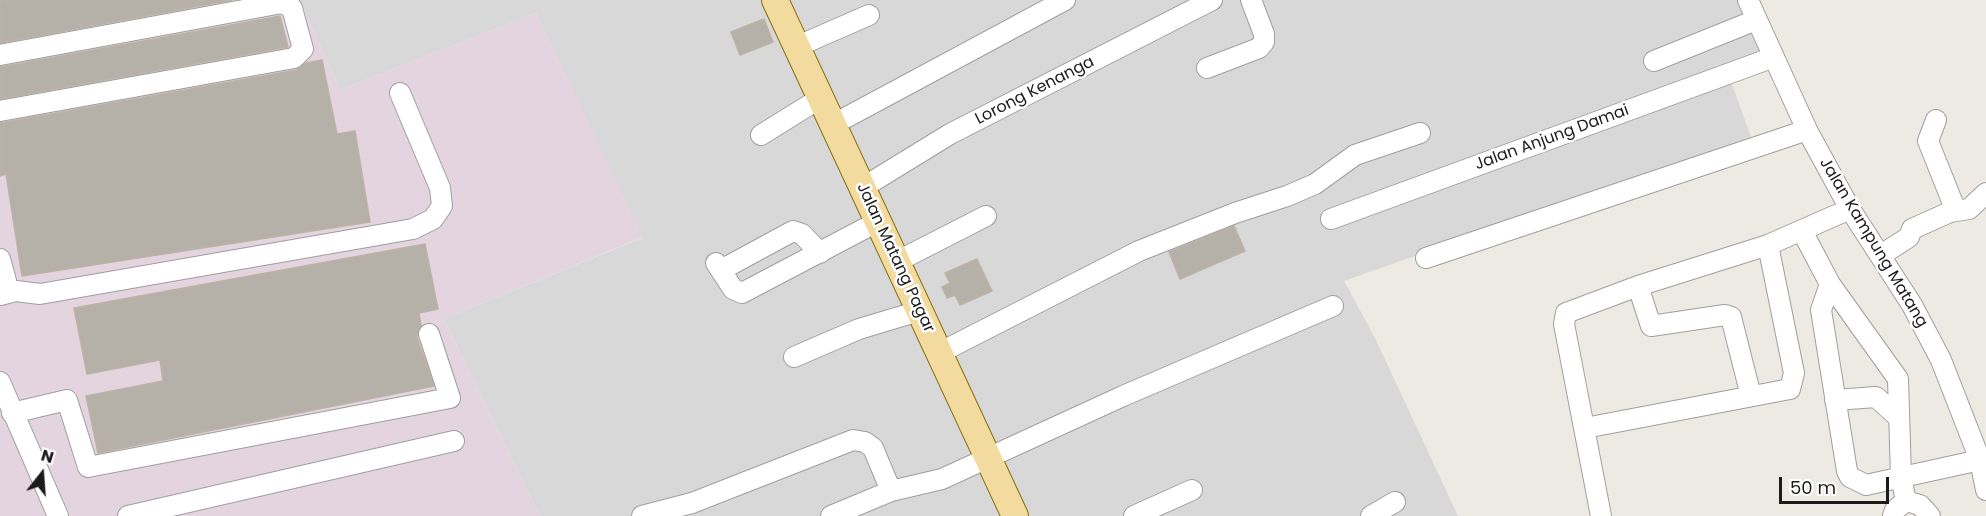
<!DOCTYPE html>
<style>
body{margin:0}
#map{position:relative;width:1986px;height:516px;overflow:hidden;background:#eceae2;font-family:Poppins,sans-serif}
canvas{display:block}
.north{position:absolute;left:12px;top:444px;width:60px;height:60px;-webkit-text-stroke:4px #fff;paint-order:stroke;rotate:17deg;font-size:16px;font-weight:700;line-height:24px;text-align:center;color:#1b1b1b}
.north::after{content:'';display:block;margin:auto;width:21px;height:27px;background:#1b1b1b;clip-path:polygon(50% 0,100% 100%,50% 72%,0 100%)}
.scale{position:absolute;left:1779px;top:477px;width:110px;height:27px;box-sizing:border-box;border:3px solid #1b1b1b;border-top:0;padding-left:8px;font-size:18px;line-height:21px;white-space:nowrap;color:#1b1b1b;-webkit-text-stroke:4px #fff;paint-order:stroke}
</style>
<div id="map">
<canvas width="1986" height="516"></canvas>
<div class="north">N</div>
<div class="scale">50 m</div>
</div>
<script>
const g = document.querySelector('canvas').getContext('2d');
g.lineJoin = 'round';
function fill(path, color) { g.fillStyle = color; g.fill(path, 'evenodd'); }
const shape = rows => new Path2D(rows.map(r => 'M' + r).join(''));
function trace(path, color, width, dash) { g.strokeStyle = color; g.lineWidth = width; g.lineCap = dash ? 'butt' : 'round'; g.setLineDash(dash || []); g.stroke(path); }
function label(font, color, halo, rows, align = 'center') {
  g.font = font + ' Poppins,sans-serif'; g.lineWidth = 5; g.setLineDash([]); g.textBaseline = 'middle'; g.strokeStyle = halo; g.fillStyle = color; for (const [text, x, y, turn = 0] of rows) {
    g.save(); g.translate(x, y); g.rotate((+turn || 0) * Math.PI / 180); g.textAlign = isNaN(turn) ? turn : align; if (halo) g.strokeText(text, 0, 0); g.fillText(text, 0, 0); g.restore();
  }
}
const residential = shape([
 [300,0,1745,0,1764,52,1726,68,1751,137,1344,281,1375,338,1458,516,540,516,444,319,642,238,536,13,340,90]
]);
const industrial = shape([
 [0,0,300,0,340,90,536,13,643,237,444,319,540,516,0,516]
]);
const building = shape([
 [0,0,232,0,0,43,0,0],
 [280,16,288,47,0,99,0,67,280,16],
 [764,19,773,42,740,55,731,32,764,19],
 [322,60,337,134,355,131,370,222,22,276,6,174,0,176,0,123,296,70,306,63,322,60],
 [1234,226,1245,251,1180,279,1169,252,1234,226],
 [425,244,438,309,419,313,421,325,417,337,434,386,98,453,86,396,163,381,160,360,87,374,74,308,425,244],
 [977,259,992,291,960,305,955,295,947,298,942,287,950,283,945,273,977,259]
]);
const minor = shape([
 [1748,0,1807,130,1850,209,1912,305,1941,360,1980,460,1986,490],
 [798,46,869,15],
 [0,55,282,3,292,8,303,49,294,58,0,111],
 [1654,61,1756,20],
 [1207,68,1259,48,1264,42,1264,34,1251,0],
 [1936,120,1928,141,1956,211],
 [834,124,1065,0],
 [761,135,822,97],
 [862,188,950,134,1212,0],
 [1331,219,1774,57],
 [1802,231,1830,284,1898,379,1901,477,1906,501],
 [1881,255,1909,237,1912,229,1950,212,1969,209,1986,193],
 [1426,258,1807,130],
 [0,259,9,292],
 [896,262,986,216],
 [716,263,733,289,742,293,877,222],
 [721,270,793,231,802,234,820,253],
 [1830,284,1821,310,1847,471,1850,477,1866,485,1980,460],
 [1638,286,1651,326,1725,315,1731,317,1751,396],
 [0,295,16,291,40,294,413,229,433,219,442,206,440,188,400,93],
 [939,353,1139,251,1235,213,1287,196,1315,184,1355,155,1420,133],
 [794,357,859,329,919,311],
 [0,382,58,516],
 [1835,400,1876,397,1899,418],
 [12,413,67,400,88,467,450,398,429,334],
 [1585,428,1790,389,1794,373,1768,245],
 [128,516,454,441],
 [642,516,692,503,853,440,865,442,873,448,891,491],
 [831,516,891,491,942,479,1123,396,1333,306],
 [1134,516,1192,490],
 [1371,516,1395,502],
 [1601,516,1564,324,1566,313,1638,286,1768,245,1850,209],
 [1893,516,1895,510,1906,501,1920,505,1930,516]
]);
const major = shape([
 [775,0,1015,516]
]);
const streetNames = [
 ["Lorong Kenanga",1035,91,-27],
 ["Jalan Anjung Damai",1552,138,-20],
 ["Jalan Kampung Matang",1873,243,59],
 ["Jalan Matang Pagar",895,258,65]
];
fill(residential, '#d9d8d8');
fill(industrial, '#e4d4df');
fill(building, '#b5b0a8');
trace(building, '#bcb3a6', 1.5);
trace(minor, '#9f9f9f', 22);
trace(major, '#866f0d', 28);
trace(minor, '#fff', 20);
trace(major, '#f3dba0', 26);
label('16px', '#1b1b1b', '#fff', streetNames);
</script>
